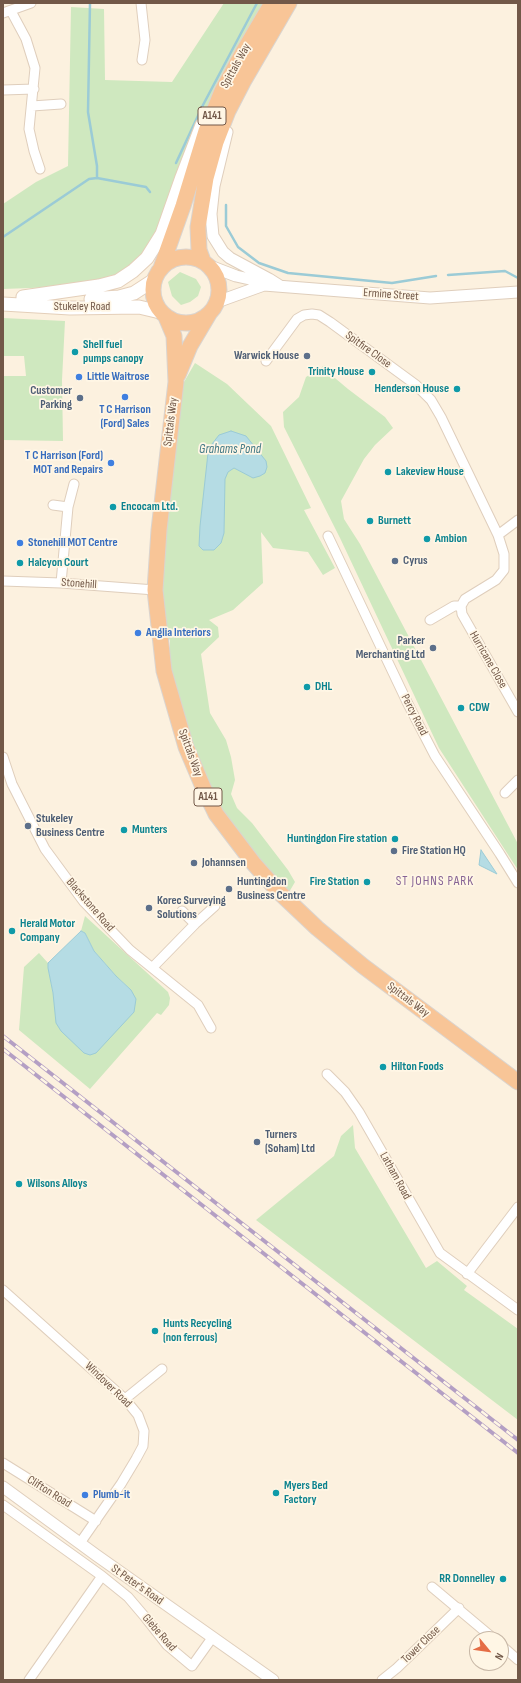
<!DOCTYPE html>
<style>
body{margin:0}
#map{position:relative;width:521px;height:1683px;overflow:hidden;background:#fcf1df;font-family:"Sofia Sans Condensed",sans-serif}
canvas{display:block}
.frame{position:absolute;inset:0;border:4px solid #725848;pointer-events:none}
.north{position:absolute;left:469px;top:1631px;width:40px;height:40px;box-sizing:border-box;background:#fff6e5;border:1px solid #c7b7a6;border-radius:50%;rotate:119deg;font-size:11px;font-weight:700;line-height:16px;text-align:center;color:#725848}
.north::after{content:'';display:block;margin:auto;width:14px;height:18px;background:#e56d45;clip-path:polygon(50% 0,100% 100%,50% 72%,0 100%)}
</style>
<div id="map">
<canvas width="521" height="1683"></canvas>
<div class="frame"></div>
<div class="north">N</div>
</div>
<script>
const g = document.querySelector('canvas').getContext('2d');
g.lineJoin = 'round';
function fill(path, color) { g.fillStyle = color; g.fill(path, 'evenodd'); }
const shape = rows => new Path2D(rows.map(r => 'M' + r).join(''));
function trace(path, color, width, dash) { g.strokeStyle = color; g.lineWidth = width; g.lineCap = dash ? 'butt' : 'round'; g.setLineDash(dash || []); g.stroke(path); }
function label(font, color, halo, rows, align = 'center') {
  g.font = font + ' "Sofia Sans Condensed",sans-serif'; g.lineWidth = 3.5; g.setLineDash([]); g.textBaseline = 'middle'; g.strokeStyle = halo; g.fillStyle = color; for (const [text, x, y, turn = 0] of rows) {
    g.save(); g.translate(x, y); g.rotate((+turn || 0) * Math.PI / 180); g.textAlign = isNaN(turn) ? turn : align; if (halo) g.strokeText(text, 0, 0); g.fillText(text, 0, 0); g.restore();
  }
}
const green = shape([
 [224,3,266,3,199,121,152,241,138,259,120,275,84,286,3,289,3,204,36,182,68,166,71,7,104,9,105,80,172,82],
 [180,272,196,279,201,287,198,296,190,302,181,305,172,296,168,282],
 [3,318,65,321,62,380,63,441,3,440,3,376,26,376,24,356,3,356],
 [195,363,227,384,271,426,311,508,304,510,335,568,323,575,308,552,273,548,261,532,263,583,233,610,209,620,218,627,219,637,201,654,210,713,226,740,231,757,235,780,231,794,237,808,252,823,288,870,295,882,285,899,252,864,201,771,170,676,170,641,168,636,160,586,173,441,184,382],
 [325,365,329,373,348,389,385,417,393,428,375,445,364,459,341,501,344,519,360,544,518,844,518,870,439,748,340,538,284,427,283,412,299,397,306,377],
 [85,916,168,992,170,998,169,1005,161,1015,157,1013,90,1089,19,1030,24,967,39,953,48,963,53,993,131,990,116,976,94,951,85,933,81,931],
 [353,1125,355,1148,426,1268,437,1261,467,1286,464,1290,518,1329,518,1420,256,1220,334,1156,341,1136]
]);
const water = shape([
 [231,431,246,436,266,461,267,467,265,473,260,476,253,478,234,468,228,472,225,479,224,533,221,543,214,550,203,550,199,546,200,526,208,453,212,444,219,435,231,431],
 [481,850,497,874,479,865,481,850],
 [81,931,85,933,94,951,116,976,131,990,136,999,134,1012,96,1053,90,1055,84,1053,61,1031,56,1023,53,993,48,968,48,963,81,931]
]);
const stream = shape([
 [176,163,203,105,257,3],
 [97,178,146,187,150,192],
 [226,205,226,226,238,247,259,263,288,273,392,283,436,276],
 [3,237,89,179,97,178,97,166,88,112,90,3],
 [448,275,505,271,518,278]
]);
const minor = shape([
 [141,3,145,40,142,60],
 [11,11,26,39,35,68,29,129,34,151,40,169],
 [3,13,31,3],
 [3,90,34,89],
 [32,106,61,104],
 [266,361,297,319,304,315,312,314,319,315,330,322,416,385,431,400,441,417,498,535],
 [53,505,68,507],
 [328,536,407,702,435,756,500,854,518,883],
 [3,581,61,583,155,590],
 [61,583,68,507,74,484],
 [461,606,462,614,518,712],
 [430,620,454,606,461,606,465,599,496,580,504,570,504,554,498,535,518,520],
 [3,757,12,784,45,849,84,902,130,950,198,1005,211,1028],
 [505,793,518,780],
 [182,911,195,924],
 [153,967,195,924,215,906],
 [327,1074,345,1092,359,1112,440,1253,518,1310],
 [467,1274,518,1207],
 [3,1290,125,1399,138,1415,144,1431,143,1446,136,1459,121,1484,80,1543],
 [125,1399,162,1369],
 [3,1463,96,1521],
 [3,1505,102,1576,128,1597,145,1617,167,1645,192,1666,212,1638],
 [432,1587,494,1639],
 [501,1645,518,1660],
 [29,1680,102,1576],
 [382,1680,397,1668,459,1608]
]);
const tertiary = shape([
 [227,132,214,186,211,214,213,236,223,252,230,258,269,279,280,286],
 [210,266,236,276,254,280,264,285,430,298,518,292],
 [217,302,264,285],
 [3,1487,96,1555,273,1680]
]);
const secondary = shape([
 [23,297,99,286,118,281,133,271,147,258,162,234,182,177,202,125],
 [91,299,119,297,134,293,154,280],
 [3,304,70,308,139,307,160,312]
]);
const trunk = shape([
 '153 290a33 33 0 1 1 66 0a33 33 0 1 1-66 0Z',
 [203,261,199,250,198,227,206,178,216,142,228,111,243,82,289,3],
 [161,268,183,206,206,131,222,91,243,52,272,3],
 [166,317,174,336,176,382,159,530,155,590,164,671,186,747,203,787,216,814,254,864,279,892,317,928,363,966,518,1082],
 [178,375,190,346,209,314]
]);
const rail = shape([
 [3,1036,518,1440],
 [3,1049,518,1453]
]);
const markers = [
 [75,352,4,"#0f9aa8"],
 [307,356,4,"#5c6f8a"],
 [372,372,4,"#0f9aa8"],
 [79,377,4,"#3f7fe0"],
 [457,389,4,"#0f9aa8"],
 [125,397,4,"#3f7fe0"],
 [80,398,4,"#5c6f8a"],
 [111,463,4,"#3f7fe0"],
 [388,472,4,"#0f9aa8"],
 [113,507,4,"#0f9aa8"],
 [370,521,4,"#0f9aa8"],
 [427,539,4,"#0f9aa8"],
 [20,543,4,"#3f7fe0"],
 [395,561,4,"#5c6f8a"],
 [20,563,4,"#0f9aa8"],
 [138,633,4,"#3f7fe0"],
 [433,648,4,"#5c6f8a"],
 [307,687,4,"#0f9aa8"],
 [461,708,4,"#0f9aa8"],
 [28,826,4,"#5c6f8a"],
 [124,830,4,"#0f9aa8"],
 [395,839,4,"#0f9aa8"],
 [394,851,4,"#5c6f8a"],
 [194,863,4,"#5c6f8a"],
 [367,882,4,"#0f9aa8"],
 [229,889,4,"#5c6f8a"],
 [149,908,4,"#5c6f8a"],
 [12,931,4,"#0f9aa8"],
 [383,1067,4,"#0f9aa8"],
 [257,1142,4,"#5c6f8a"],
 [19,1184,4,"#0f9aa8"],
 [155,1331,4,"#0f9aa8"],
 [276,1493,4,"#0f9aa8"],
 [85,1495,4,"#3f7fe0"],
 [503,1579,4,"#0f9aa8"]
];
const shields = [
 [212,116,28],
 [208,797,28]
];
const shieldNames = [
 ["A141",212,116],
 ["A141",208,797]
];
const streetNames = [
 ["Spittals Way",236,66,-61],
 ["Ermine Street",391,295,4],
 ["Stukeley Road",82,307],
 ["Spitfire Close",368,350,36],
 ["Spittals Way",171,422,-83],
 ["Stonehill",79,584,4],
 ["Hurricane Close",488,660,60],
 ["Percy Road",414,715,63],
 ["Spittals Way",190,753,70],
 ["Blackstone Road",90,905,49],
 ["Spittals Way",408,1000,37],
 ["Latham Road",395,1176,61],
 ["Windover Road",108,1385,44],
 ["Clifton Road",49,1492,32],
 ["St Peter's Road",137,1585,35],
 ["Glebe Road",159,1633,49],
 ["Tower Close",421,1645,-44]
];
const cultureNames = [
 ["Shell fuel",83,345],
 ["pumps canopy",83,359],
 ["Trinity House",364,372,"right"],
 ["Henderson House",449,389,"right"],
 ["Lakeview House",396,472],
 ["Encocam Ltd.",121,507],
 ["Burnett",378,521],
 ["Ambion",435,539],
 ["Halcyon Court",28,563],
 ["DHL",315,687],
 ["CDW",469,708],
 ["Munters",132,830],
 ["Huntingdon Fire station",387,839,"right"],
 ["Fire Station",359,882,"right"],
 ["Herald Motor",20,924],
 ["Company",20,938],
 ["Hilton Foods",391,1067],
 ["Wilsons Alloys",27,1184],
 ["Hunts Recycling",163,1324],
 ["(non ferrous)",163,1338],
 ["Myers Bed",284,1486],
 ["Factory",284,1500],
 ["RR Donnelley",495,1579,"right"]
];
const serviceNames = [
 ["Warwick House",299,356,"right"],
 ["Customer",72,391,"right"],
 ["Parking",72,405,"right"],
 ["Cyrus",403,561],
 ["Parker",425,641,"right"],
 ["Merchanting Ltd",425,655,"right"],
 ["Stukeley",36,819],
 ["Business Centre",36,833],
 ["Fire Station HQ",402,851],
 ["Johannsen",202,863],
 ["Huntingdon",237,882],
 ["Business Centre",237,896],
 ["Korec Surveying",157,901],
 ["Solutions",157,915],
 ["Turners",265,1135],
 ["(Soham) Ltd",265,1149]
];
const shopNames = [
 ["Little Waitrose",87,377],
 ["T C Harrison",125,410,"center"],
 ["(Ford) Sales",125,424,"center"],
 ["T C Harrison (Ford)",103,456,"right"],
 ["MOT and Repairs",103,470,"right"],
 ["Stonehill MOT Centre",28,543],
 ["Anglia Interiors",146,633],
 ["Plumb-it",93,1495]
];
const waterNames = [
 ["Grahams Pond",230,450]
];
const neighbourhoodNames = [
 ["ST JOHNS PARK",435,882]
];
fill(green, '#cfe8bf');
fill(water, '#b5dce4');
trace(water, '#9bcbd6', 1);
trace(stream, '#9bcbd6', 2.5);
trace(minor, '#dfcebc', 11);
trace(tertiary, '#dfcebc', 13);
trace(secondary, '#e4cfba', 15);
trace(trunk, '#dad4cf', 17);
trace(minor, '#fff', 9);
trace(tertiary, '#fff', 11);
trace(secondary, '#fff', 13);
trace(trunk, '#f8c597', 15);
trace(rail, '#b49fc4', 4);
trace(rail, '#fff6e5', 2.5, [8]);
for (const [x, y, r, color] of markers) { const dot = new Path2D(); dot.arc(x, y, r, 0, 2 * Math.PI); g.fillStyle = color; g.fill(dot); trace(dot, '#fff6e5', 1.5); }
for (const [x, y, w] of shields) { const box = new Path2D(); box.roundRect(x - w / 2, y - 9, w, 18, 3); g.fillStyle = '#fff6e5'; g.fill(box); trace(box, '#725848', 1); }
label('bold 11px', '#725848', null, shieldNames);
label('12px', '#725848', '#fff6e5', streetNames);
label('bold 12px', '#0d838f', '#fff6e5', cultureNames, 'left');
label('bold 12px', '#4e5e75', '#fff6e5', serviceNames, 'left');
label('bold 12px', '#366cbe', '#fff6e5', shopNames, 'left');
label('italic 13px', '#417885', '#fff6e5', waterNames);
g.letterSpacing = '1px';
label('13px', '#866395', '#fff6e5', neighbourhoodNames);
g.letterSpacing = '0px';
</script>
